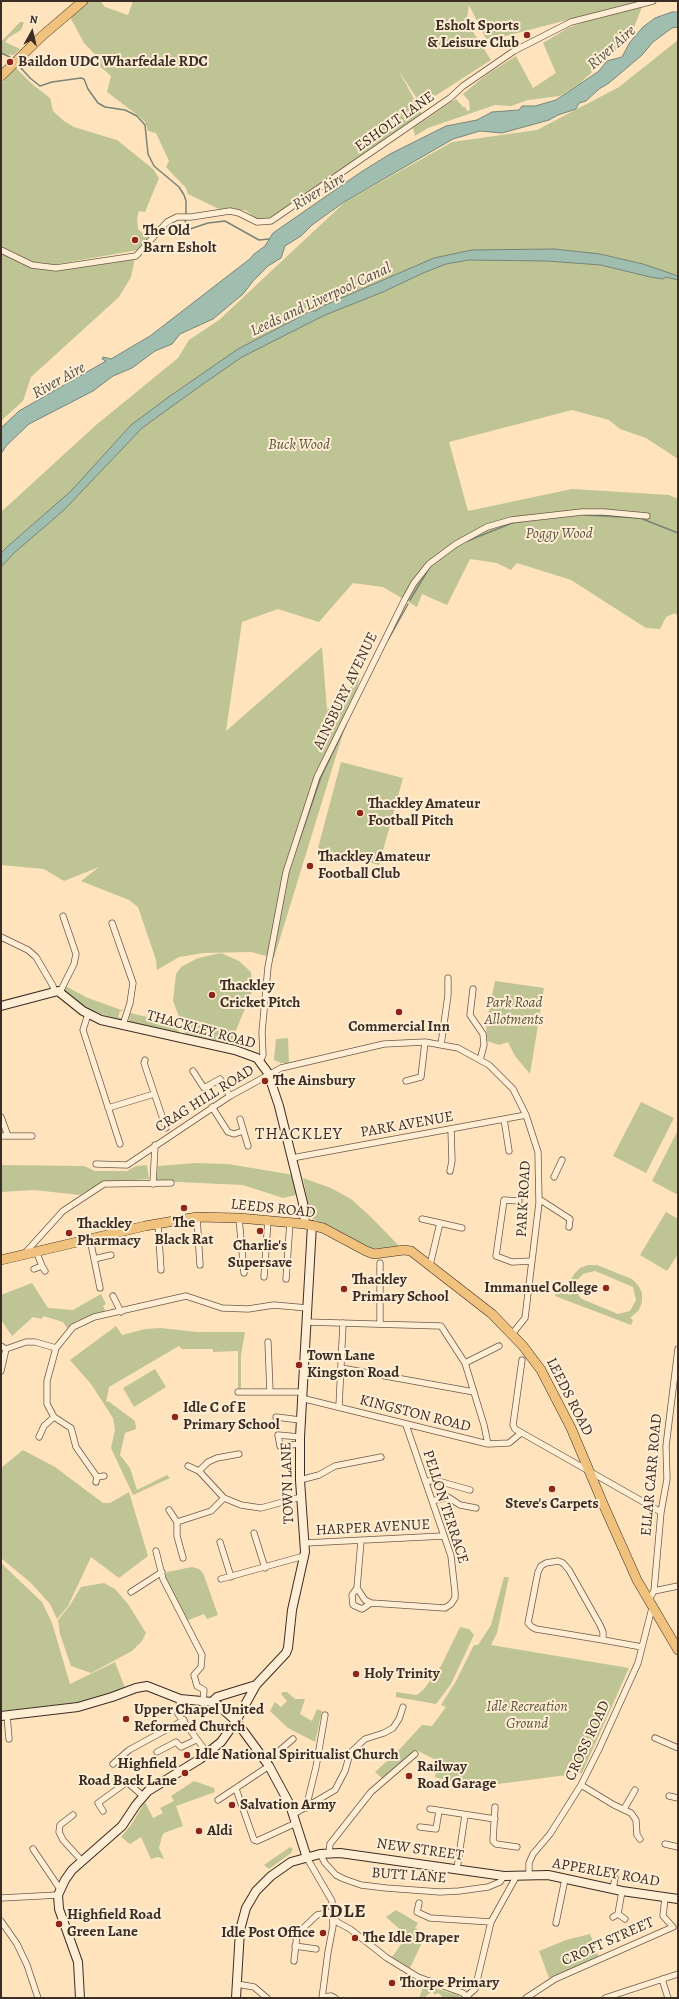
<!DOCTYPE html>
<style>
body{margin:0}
#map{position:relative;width:679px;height:1999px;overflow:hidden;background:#ffe3bd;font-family:Alegreya,serif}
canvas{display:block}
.frame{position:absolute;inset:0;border:2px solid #3b2d25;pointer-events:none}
.north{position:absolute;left:12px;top:12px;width:40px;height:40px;-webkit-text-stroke:3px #ffedd4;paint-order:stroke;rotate:8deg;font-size:11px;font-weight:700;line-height:16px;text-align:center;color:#3b2d25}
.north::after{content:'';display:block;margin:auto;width:14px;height:18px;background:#3b2d25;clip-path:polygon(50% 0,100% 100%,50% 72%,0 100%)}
</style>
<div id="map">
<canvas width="679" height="1999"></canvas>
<div class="frame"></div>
<div class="north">N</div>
</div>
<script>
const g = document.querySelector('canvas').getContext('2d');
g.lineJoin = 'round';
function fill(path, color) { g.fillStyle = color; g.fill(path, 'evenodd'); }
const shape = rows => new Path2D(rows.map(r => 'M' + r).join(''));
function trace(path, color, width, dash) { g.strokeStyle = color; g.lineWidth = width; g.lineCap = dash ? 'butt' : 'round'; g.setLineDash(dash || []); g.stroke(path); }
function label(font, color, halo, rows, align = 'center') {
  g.font = font + ' Alegreya,serif'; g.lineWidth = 4; g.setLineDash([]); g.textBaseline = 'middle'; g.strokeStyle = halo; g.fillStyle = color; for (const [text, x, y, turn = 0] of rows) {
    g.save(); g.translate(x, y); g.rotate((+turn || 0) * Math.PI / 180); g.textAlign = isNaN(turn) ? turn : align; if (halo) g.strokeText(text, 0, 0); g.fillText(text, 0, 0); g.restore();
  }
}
const green = shape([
 [90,1,100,1,105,7,128,15,133,1,640,1,502,37,486,39,469,5,467,18,465,19,491,60,421,105,399,71,422,114,266,221,261,222,245,210,219,209,188,194,186,188,166,167,169,161,156,133,148,131,145,122,140,117,107,92,111,76,97,64,101,61,84,43,70,17],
 [642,7,630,38,580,83,560,96,528,100,511,106,495,105,428,128,415,136,413,128,456,99,463,107,465,107,467,111,470,110,469,101,463,94,486,75,516,56,533,88,556,73,543,43,568,28,584,22],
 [20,22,24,22,21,30,8,38,5,42,20,49,14,55,1,54,1,42],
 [678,40,678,459,646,438,620,429,609,420,572,410,449,442,468,511,572,489,669,495,678,499,678,616,675,613,666,617,660,629,646,628,571,580,517,563,511,570,497,563,470,559,447,605,422,594,417,607,383,587,353,583,319,622,278,609,242,622,226,731,322,647,327,710,360,678,274,958,251,952,203,953,179,957,157,970,156,960,138,907,129,900,81,881,99,867,64,881,44,869,1,865,1,512,96,425,178,358,189,340,219,320,345,202,452,142,537,130,619,87],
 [16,68,32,84,50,98,53,111,64,121,74,127,117,140,153,169,159,178,145,212,139,211,137,219,138,229,149,239,138,250,52,265,33,262,1,246,1,83],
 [1,253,16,261,47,270,135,258,131,277,119,297,31,377,23,401,1,421],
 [341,762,403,778,379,865,318,848],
 [221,953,239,961,251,972,253,989,230,1045,186,1035,173,1001,176,974,181,967,198,958],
 [495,981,544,988,530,1074,515,1056,508,1042,499,1045,487,1041,486,1024],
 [65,986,88,998,124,1011,120,1011,118,1017,122,1018,121,1021,87,1009,64,991],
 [130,1013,174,1023,181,1035,129,1022],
 [288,1038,289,1063,281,1063,274,1060,276,1039],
 [641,1102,674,1118,646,1173,613,1156],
 [678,1130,678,1195,652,1181],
 [195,1163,228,1164,294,1175,300,1194,283,1198,243,1185,156,1181,158,1166],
 [1,1165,84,1166,95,1171,127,1171,136,1166,147,1165,149,1179,104,1182,80,1195,34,1190,1,1192],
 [303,1178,331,1188,351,1199,371,1217,399,1246,384,1249,371,1248,311,1218],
 [666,1212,678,1219,678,1254,667,1271,640,1255],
 [588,1265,597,1265,632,1279,638,1285,642,1293,642,1302,639,1310,630,1318,633,1320,631,1325,555,1296,557,1290,571,1295,570,1282,574,1274,580,1268],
 [595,1271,633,1287,636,1300,630,1311,618,1314,582,1299,579,1296,576,1288,577,1280,583,1274],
 [32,1283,48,1308,73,1310,101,1294,106,1304,103,1306,106,1312,78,1320,67,1328,63,1322,43,1316,42,1319,33,1317,12,1336,1,1320,1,1295],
 [116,1326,122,1335,145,1329,161,1328,197,1332,245,1332,241,1355,241,1387,238,1390,238,1351,213,1352,213,1349,182,1349,179,1346,109,1387,106,1402,108,1401,135,1421,136,1429,125,1433,120,1455,130,1468,137,1490,167,1475,170,1478,133,1495,111,1448,115,1430,113,1418,91,1384,70,1360],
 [155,1369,166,1387,134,1407,123,1388],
 [23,1450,55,1467,103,1503,110,1503,129,1492,148,1556,119,1578,91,1557,68,1606,57,1619,50,1604,31,1583,1,1558,1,1468],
 [1,1563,42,1602,52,1623,70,1684,115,1662,125,1688,108,1695,80,1702,1,1711],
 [192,1567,199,1569,203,1573,218,1615,207,1619,204,1614,186,1621,164,1577,167,1572],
 [504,1577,509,1577,497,1633,491,1645,629,1668,582,1773,483,1786,464,1785,435,1777,438,1761,416,1750,382,1778,375,1772,396,1753,422,1725,432,1726,446,1707,441,1705,456,1681,474,1645,478,1645,491,1625],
 [104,1583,115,1589,128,1604,146,1633,142,1641,132,1651,91,1673,71,1666,60,1634,58,1620,70,1605,81,1587],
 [460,1627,469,1629,474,1635,451,1684,436,1704,396,1697,396,1692,417,1695,424,1689,441,1666],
 [283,1692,287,1692,295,1699,305,1699,300,1714,312,1721,317,1709,322,1711,315,1742,288,1728,270,1711,275,1702,281,1707,287,1701,281,1694],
 [194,1781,214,1788,215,1792,176,1806,183,1826,164,1833,162,1836,159,1848,164,1859,158,1857,151,1859,141,1837,130,1844,121,1837,131,1825,145,1802,153,1818,163,1813,160,1808,174,1801,171,1796],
 [290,1847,293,1849,291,1853,269,1869,264,1865],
 [396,1910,418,1923,415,1928,426,1934,410,1968,392,1957,404,1940,405,1934,386,1917],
 [590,1934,599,1957,549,1978,539,1951,566,1940],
 [424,1985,458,1995,461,1998,444,1998,438,1993,435,1995,432,1991,424,1998,419,1998]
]);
const water = shape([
 [672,12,678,12,678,27,672,28,653,42,642,55,609,83,599,89,586,101,579,103,576,109,558,115,549,120,502,133,480,131,453,139,344,202,312,225,301,236,285,246,281,258,268,266,254,280,243,294,213,319,180,334,172,344,155,351,132,368,113,376,93,391,29,424,6,446,1,454,1,428,19,411,106,361,102,359,103,357,111,359,150,336,251,258,254,254,265,246,273,233,361,172,390,154,446,126,477,120,492,112,519,110,522,106,535,106,556,100,599,71,607,61,622,57,630,42,643,27,655,18,672,12],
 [554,249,600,254,643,264,678,276,678,280,666,277,663,279,650,277,601,265,547,261,469,260,446,264,423,273,383,292,325,315,242,357,203,384,142,428,64,510,14,553,1,567,1,553,7,547,71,491,131,425,170,396,238,349,311,311,316,311,323,306,434,258,472,250,554,249]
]);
const stream = shape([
 [1,53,10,57],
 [21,68,30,78,40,86,52,82,81,78,84,79,88,89,98,103,105,107,125,110,137,116,145,125,148,154,154,166,179,187,184,195,186,201,186,216],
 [185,219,186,224,190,229,208,223,225,221,259,240,269,239],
 [585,515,640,518,678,533],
 [465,542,512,523,524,521],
 [410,600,431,565],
 [388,640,408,604],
 [298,844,321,777,346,725]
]);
const street = shape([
 [1,250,32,265,56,268,136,256,167,222,177,217,191,217,230,211,239,213,257,222,271,221,450,98,463,86,514,51,571,22,653,1],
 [112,923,133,983,130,1003,123,1025],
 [1,937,28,950,36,957,53,986,54,991],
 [473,989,470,1015,483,1034,484,1045,480,1060],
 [60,992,74,964,76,954,63,916],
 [88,1014,83,1030,120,1144],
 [441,1045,448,995,448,978],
 [145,1060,144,1063,166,1128],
 [260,1061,263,1055,262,1032,268,967,286,872,317,777,405,599,414,583,429,564,456,544,487,527,511,520,582,512,604,512,647,516],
 [193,1071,204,1088,220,1079,230,1096],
 [406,1081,421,1077,425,1042],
 [212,1107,228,1132,234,1134,243,1131],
 [108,1108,154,1094],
 [1,1117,8,1136],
 [240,1119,248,1146],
 [504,1119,509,1151],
 [1,1136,32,1136],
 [292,1158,526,1115],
 [96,1164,127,1165,230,1096,281,1068,384,1044,425,1042,458,1048,489,1065,513,1089,526,1115,538,1152,539,1203,525,1318,512,1334],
 [450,1171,452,1161,451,1129],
 [554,1177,562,1160],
 [153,1184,155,1145],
 [539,1199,570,1219,569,1227],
 [519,1201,504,1200,496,1256,512,1262,532,1261],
 [197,1217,200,1265],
 [239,1218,244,1273],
 [422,1219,440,1223],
 [158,1223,161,1270],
 [90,1239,100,1288],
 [36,1251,42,1266],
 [25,1253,63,1211,104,1184,171,1183],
 [94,1259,111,1255],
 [380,1263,380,1324],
 [430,1265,440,1223,462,1228],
 [34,1269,42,1266,45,1271],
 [264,1277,268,1220],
 [286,1279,290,1222],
 [113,1296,121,1312],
 [306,1322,441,1326,465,1363,484,1425,488,1444],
 [268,1342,270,1392],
 [1,1346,6,1349,26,1342,35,1342,56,1348],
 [522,1360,513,1425,515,1429,661,1512],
 [465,1363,499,1346],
 [341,1368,474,1392],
 [1,1371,6,1349],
 [238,1392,301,1392],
 [301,1398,488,1444,509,1443,521,1433],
 [339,1407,343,1323],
 [276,1417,300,1420],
 [39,1437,44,1426,54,1417],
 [300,1444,280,1446,278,1435,300,1437],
 [188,1466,199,1471,224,1498,241,1505,261,1508,301,1497],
 [199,1471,208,1462,217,1458,239,1454],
 [97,1477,104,1476],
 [300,1480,319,1475,335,1466,381,1457],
 [425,1481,438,1481,470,1490],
 [96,1482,97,1477,76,1447,71,1428,54,1417,47,1404,47,1381,56,1348,73,1327,94,1317,186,1296,222,1308,248,1309,274,1305,307,1308],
 [432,1501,448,1497,460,1505,476,1508],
 [169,1510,177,1522,177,1536,183,1558],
 [177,1522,211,1511,224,1498],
 [254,1533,265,1568],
 [361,1541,357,1588,365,1600,371,1603,445,1608,451,1604,455,1598,455,1592,451,1556,406,1425],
 [220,1542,231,1577],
 [305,1543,443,1536],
 [156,1551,163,1579,202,1655,201,1667,194,1675,197,1686,204,1690,203,1702],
 [221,1579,304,1556],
 [357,1588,352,1595,353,1605,362,1609,371,1603],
 [654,1591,678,1586],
 [131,1592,162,1572],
 [648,1601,654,1591,661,1512,667,1479,666,1446,678,1349],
 [603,1640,603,1632,600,1625,569,1570,563,1563,558,1561,546,1563,541,1566,538,1572,528,1623,532,1627,536,1629,603,1640,642,1647],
 [180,1699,178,1714,208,1754],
 [7,1715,9,1739],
 [655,1738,678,1748],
 [157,1752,176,1742,181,1747,196,1740],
 [266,1762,293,1739],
 [113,1764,129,1750,184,1720],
 [581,1785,614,1805,631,1813,636,1820,637,1835,640,1839],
 [236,1789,254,1840,257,1841,296,1823],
 [669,1796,678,1798],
 [218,1800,269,1766],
 [495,1807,493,1841,496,1844,517,1847],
 [306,1808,316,1767,325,1715],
 [430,1809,495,1819],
 [624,1809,635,1790],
 [103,1811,98,1803,127,1782,143,1796],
 [294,1814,335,1790,345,1771,350,1753,365,1739,384,1733,393,1728,399,1719,403,1707],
 [73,1815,60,1825,59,1832,63,1840,82,1861],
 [420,1827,436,1829,439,1811],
 [665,1844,678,1847],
 [33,1849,60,1889],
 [329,1853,330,1844,371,1792,415,1754],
 [320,1854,325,1863,336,1875,344,1879,361,1885,386,1888,440,1892,459,1891,488,1887,500,1882,504,1876],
 [307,1858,332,1901,332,1912,337,1922,350,1929,387,1958,418,1977,463,1993,468,1998],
 [457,1869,465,1815],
 [529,1876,529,1863,533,1854,550,1834,581,1785,599,1749,638,1663,652,1608],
 [613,1889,615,1878],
 [1,1898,58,1895],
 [419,1903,417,1912,430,1918,491,1922],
 [618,1914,625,1919],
 [613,1917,618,1914,622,1891],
 [1,1921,17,1944,27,1965,38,1998],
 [556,1923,565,1879],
 [295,1946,316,1949],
 [294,1961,297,1934,317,1915,332,1912,333,1926,328,1952,322,1998],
 [662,1979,668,1998],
 [237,1984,254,1987,267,1998],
 [467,1996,475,1989,491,1922,516,1877],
 [323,1997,331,1996,335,1998],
 [526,1998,555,1979,673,1927,663,1916,665,1898],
 [605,1998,678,1974]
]);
const secondary = shape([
 [1,1006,58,991,83,1011,101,1020,235,1050,257,1058,268,1073,279,1106,303,1203,305,1224],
 [212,1702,218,1705,236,1721,269,1766,290,1805,307,1858],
 [1,1716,78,1707,112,1697,136,1688,147,1686,180,1699,212,1702,217,1697,256,1685],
 [80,1998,78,1962,59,1909,58,1895,65,1880,72,1870,122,1826,136,1805,148,1791,200,1759,221,1742,236,1721,256,1685,286,1653,288,1648,292,1610,305,1552,300,1480,300,1437,312,1225],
 [236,1998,240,1930,246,1908,256,1891,271,1876,291,1862,320,1854,340,1853,504,1876,548,1875,622,1891,678,1899]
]);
const primary = shape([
 [1,76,42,36,83,1],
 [1,1260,145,1226,197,1217,239,1218,305,1224,323,1228,366,1251,374,1254,404,1250,411,1251,492,1314,523,1346,541,1370,571,1428,604,1506,637,1580,678,1650]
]);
const markers = [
 [527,35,4,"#8f2418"],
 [10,62,4,"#8f2418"],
 [135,240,4,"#8f2418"],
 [360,813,4,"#8f2418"],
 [310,866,4,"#8f2418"],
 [212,995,4,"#8f2418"],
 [399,1012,4,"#8f2418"],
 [265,1081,4,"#8f2418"],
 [184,1208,4,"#8f2418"],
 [260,1231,4,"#8f2418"],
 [69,1233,4,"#8f2418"],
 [606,1288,4,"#8f2418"],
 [344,1289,4,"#8f2418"],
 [299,1365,4,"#8f2418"],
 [175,1417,4,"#8f2418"],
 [552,1489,4,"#8f2418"],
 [356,1674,4,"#8f2418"],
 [126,1719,4,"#8f2418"],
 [187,1755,4,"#8f2418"],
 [185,1773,4,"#8f2418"],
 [409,1776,4,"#8f2418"],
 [232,1805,4,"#8f2418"],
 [199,1831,4,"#8f2418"],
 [59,1924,4,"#8f2418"],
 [323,1933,4,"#8f2418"],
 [355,1938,4,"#8f2418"],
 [392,1983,4,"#8f2418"]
];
const poiNames = [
 ["Esholt Sports",519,26,"right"],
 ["& Leisure Club",519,43,"right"],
 ["Baildon UDC Wharfedale RDC",18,62],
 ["The Old",143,231],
 ["Barn Esholt",143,248],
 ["Thackley Amateur",368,804],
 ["Football Pitch",368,821],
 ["Thackley Amateur",318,857],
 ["Football Club",318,874],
 ["Thackley",220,986],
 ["Cricket Pitch",220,1003],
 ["Commercial Inn",399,1027,"center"],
 ["The Ainsbury",273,1081],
 ["The",184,1223,"center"],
 ["Black Rat",184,1240,"center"],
 ["Thackley",77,1224],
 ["Pharmacy",77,1241],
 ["Charlie's",260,1246,"center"],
 ["Supersave",260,1263,"center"],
 ["Thackley",352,1280],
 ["Primary School",352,1297],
 ["Immanuel College",598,1288,"right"],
 ["Town Lane",307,1356],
 ["Kingston Road",307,1373],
 ["Idle C of E",183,1408],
 ["Primary School",183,1425],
 ["Steve's Carpets",552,1504,"center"],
 ["Holy Trinity",364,1674],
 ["Upper Chapel United",134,1710],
 ["Reformed Church",134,1727],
 ["Idle National Spiritualist Church",195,1755],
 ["Highfield",177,1764,"right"],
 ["Road Back Lane",177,1781,"right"],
 ["Railway",417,1767],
 ["Road Garage",417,1784],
 ["Salvation Army",240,1805],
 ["Aldi",207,1831],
 ["Highfield Road",67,1915],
 ["Green Lane",67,1932],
 ["Idle Post Office",315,1933,"right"],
 ["The Idle Draper",363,1938],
 ["Thorpe Primary",400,1983]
];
const streetNames = [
 ["ESHOLT LANE",395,122,-35],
 ["AINSBURY AVENUE",346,691,-64],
 ["THACKLEY ROAD",201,1030,15],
 ["CRAG HILL ROAD",205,1099,-32],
 ["PARK AVENUE",407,1125,-10],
 ["PARK ROAD",524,1199,-87],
 ["LEEDS ROAD",273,1209,6],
 ["LEEDS ROAD",569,1397,63],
 ["KINGSTON ROAD",415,1414,14],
 ["ELLAR CARR ROAD",652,1475,-85],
 ["TOWN LANE",288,1483,-92],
 ["PELLON TERRACE",445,1507,72],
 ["HARPER AVENUE",373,1528,-3],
 ["CROSS ROAD",588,1741,-65],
 ["NEW STREET",420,1850,8],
 ["APPERLEY ROAD",606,1873,10],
 ["BUTT LANE",409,1876,4],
 ["CROFT STREET",608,1942,-24]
];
const parkNames = [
 ["Buck Wood",299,445],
 ["Poggy Wood",559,534],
 ["Park Road",514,1003],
 ["Allotments",514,1020],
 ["Idle Recreation",527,1707],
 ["Ground",527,1724]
];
const waterNames = [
 ["River Aire",612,48,-41],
 ["River Aire",319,192,-31],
 ["Leeds and Liverpool Canal",321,300,-25],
 ["River Aire",59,381,-29]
];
const quarterNames = [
 ["THACKLEY",299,1135]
];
const districtNames = [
 ["IDLE",344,1912]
];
fill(green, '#bec493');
fill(water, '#a0beb0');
trace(water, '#788478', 1);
trace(stream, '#788478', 1.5);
trace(street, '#6c5a4b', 7);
trace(secondary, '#3b2d25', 10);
trace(primary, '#3b2d25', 10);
trace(street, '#ffedd4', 5.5);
trace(secondary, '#ffedd4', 8);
trace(primary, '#f0c27e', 9);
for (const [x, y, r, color] of markers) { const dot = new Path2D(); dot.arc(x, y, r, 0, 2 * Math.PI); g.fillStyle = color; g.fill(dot); trace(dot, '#ffedd4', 1.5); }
label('bold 15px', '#3b2d25', '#ffedd4', poiNames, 'left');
label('15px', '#3b2d25', '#ffedd4', streetNames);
label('italic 15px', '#5c5340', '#ffedd4', parkNames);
label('italic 16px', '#545148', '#ffedd4', waterNames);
g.letterSpacing = '1px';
label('17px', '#3b2d25', '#ffedd4', quarterNames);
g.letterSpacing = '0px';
g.letterSpacing = '1px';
label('bold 19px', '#3b2d25', '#ffedd4', districtNames);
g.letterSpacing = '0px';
</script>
